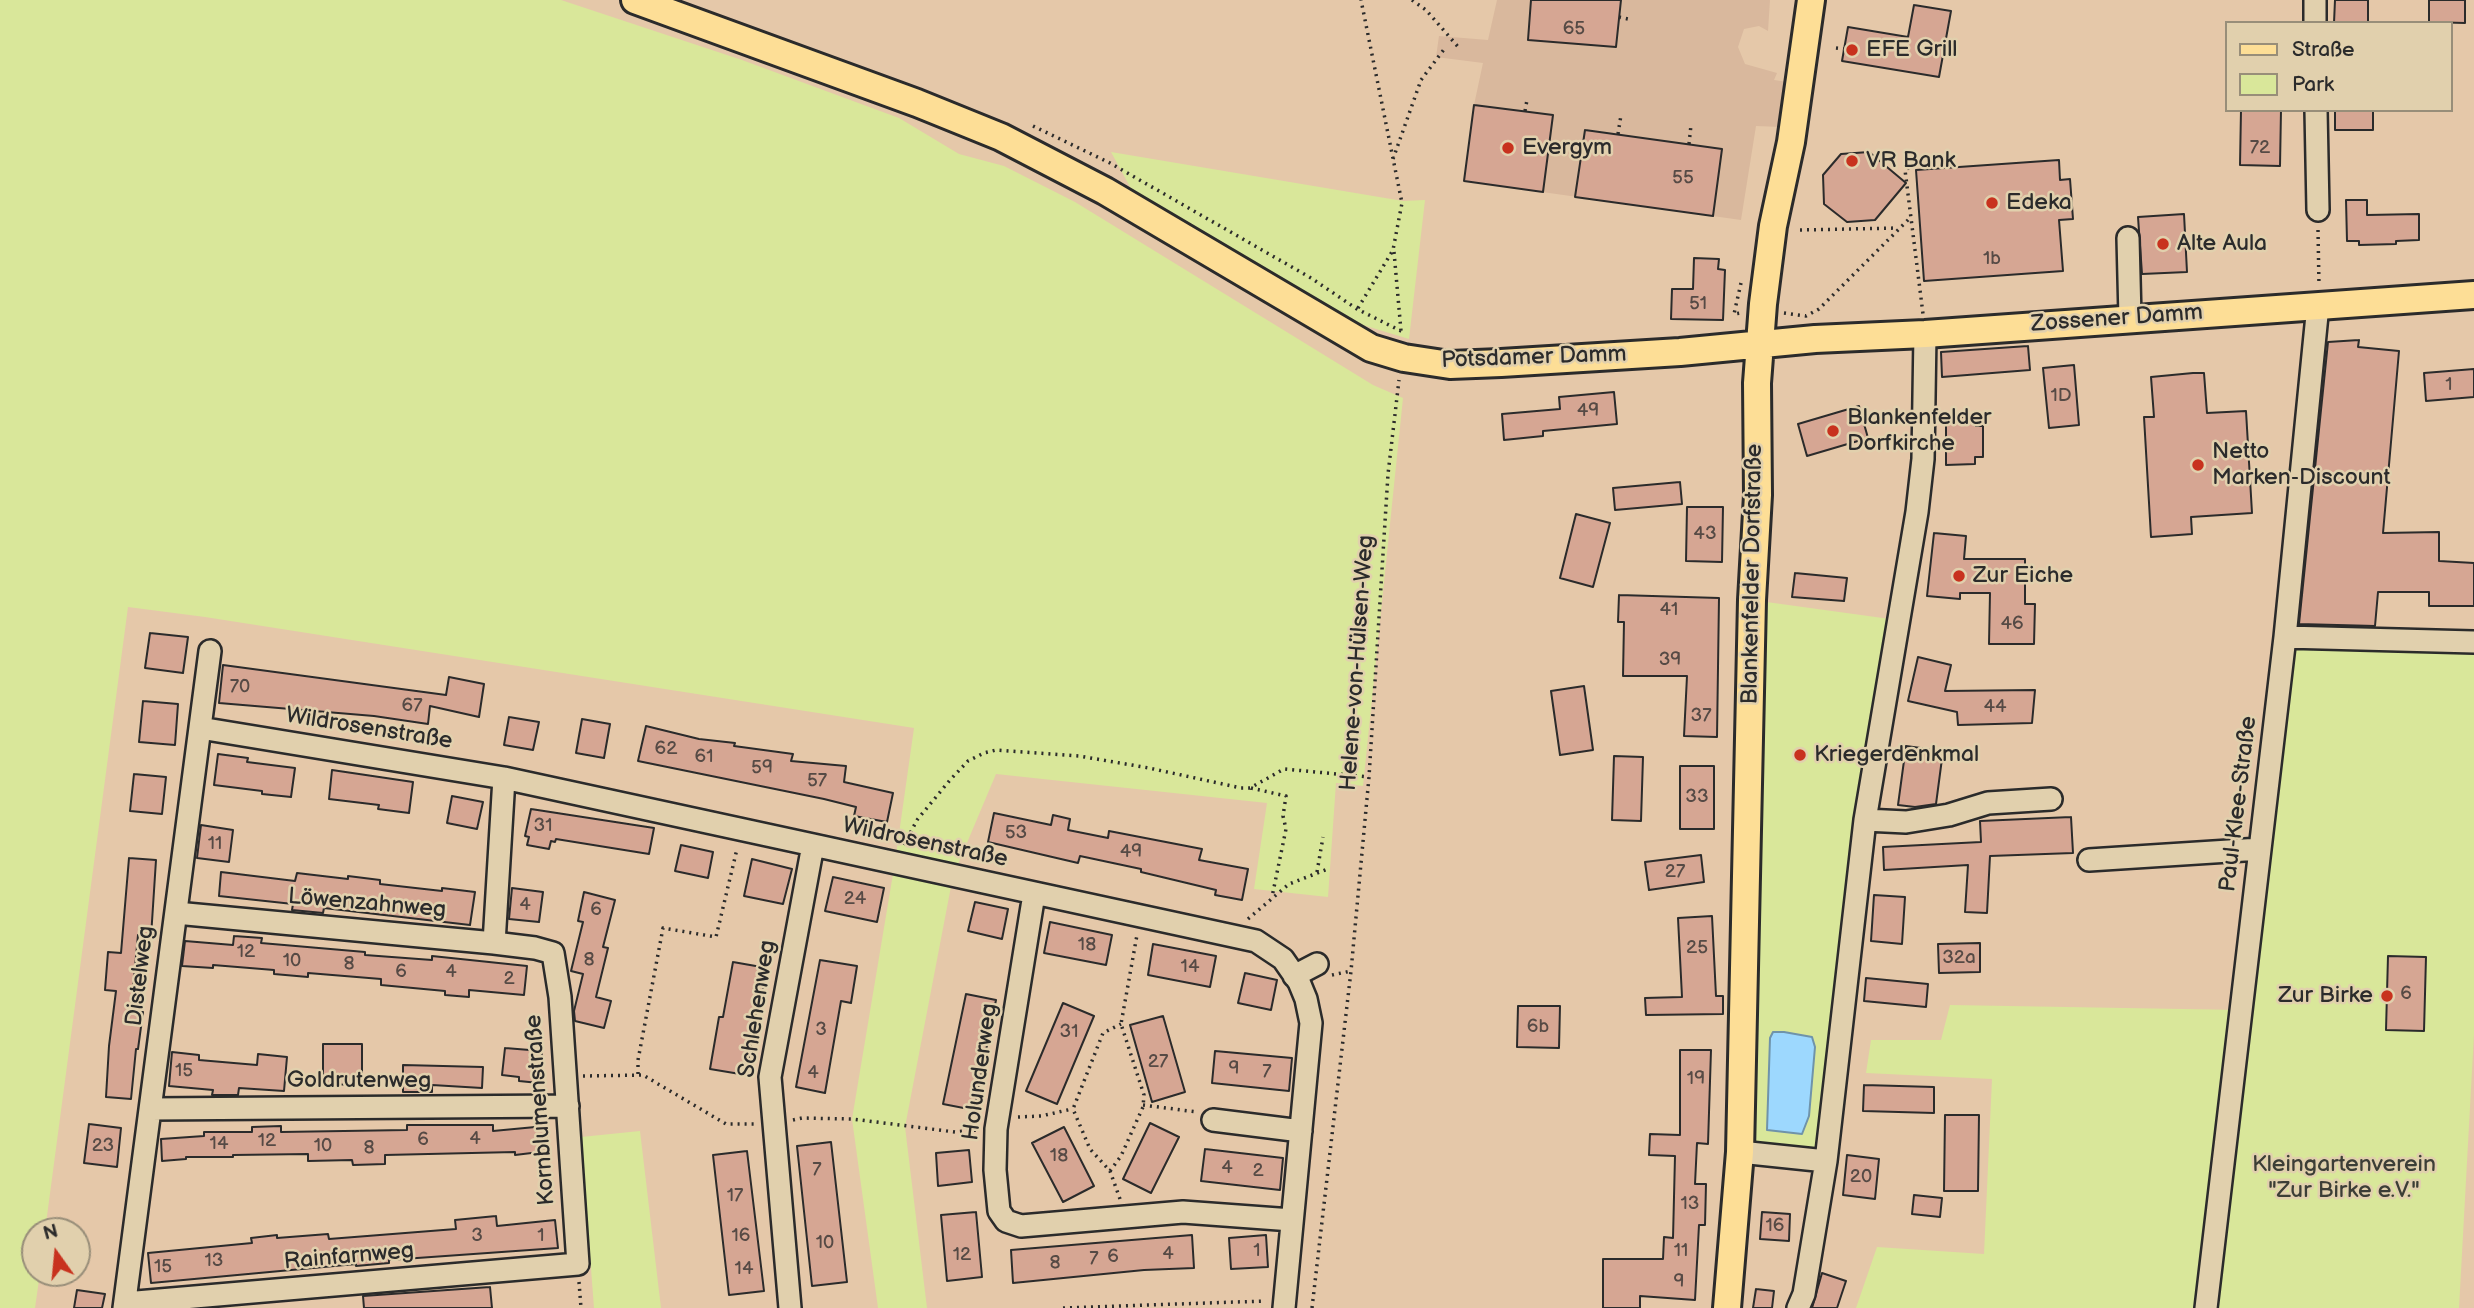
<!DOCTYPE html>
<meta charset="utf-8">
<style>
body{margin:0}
#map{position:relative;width:2474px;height:1308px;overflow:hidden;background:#e5c8a9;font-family:"Balsamiq Sans",sans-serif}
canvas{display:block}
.legend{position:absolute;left:2225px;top:21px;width:228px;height:91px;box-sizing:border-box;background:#e1d0ad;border:2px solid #988e79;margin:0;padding:9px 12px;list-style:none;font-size:21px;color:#2b2b2b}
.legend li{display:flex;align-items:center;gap:14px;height:35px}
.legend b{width:35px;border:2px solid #988e79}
.north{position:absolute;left:21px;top:1217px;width:70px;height:70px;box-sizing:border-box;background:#e1d0ad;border:2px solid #988e79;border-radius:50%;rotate:345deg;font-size:19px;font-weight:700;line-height:28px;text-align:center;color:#2b2b2b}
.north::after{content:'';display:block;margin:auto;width:24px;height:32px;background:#c8321e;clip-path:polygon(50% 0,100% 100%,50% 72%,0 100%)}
</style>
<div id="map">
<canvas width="2474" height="1308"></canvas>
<ul class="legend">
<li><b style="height:9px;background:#fdde96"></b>Straße</li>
<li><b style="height:19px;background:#d9e79a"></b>Park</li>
</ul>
<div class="north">N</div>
</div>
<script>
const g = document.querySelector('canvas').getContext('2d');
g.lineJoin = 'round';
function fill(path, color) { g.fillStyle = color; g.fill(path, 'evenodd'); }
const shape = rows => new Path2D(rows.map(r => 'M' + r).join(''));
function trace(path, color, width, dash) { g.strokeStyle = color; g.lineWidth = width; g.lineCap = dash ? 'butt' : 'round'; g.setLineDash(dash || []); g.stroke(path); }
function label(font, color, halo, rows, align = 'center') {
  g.font = font + ' "Balsamiq Sans",sans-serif'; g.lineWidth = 5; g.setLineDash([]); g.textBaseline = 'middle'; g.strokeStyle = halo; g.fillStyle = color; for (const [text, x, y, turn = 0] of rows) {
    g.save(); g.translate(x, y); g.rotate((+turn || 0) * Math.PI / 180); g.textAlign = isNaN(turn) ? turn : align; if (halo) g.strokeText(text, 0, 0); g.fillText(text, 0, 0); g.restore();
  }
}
const built = shape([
 [1497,0,1770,0,1768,31,1759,26,1744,29,1738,47,1745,64,1777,73,1774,80,1787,82,1781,127,1756,126,1741,220,1464,181,1474,105,1483,63,1436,57,1439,36,1488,40]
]);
const green = shape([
 [0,0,561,0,742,60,899,118,959,154,1004,166,1075,202,1373,385,1403,398,1363,786,1336,783,1328,897,1254,889,1267,803,996,774,953,876,905,1127,927,1308,878,1308,852,1119,895,862,914,728,205,617,128,607,45,1231,35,1231,35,1273,40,1273,35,1308,0,1308],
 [1111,152,1403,201,1425,200,1409,339,1353,322,1135,196],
 [1752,600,1890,619,1826,1161,1740,1152],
 [2285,637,2474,642,2474,1034,2459,1308,1856,1308,1877,1247,1984,1254,1992,1079,1866,1073,1871,1040,1941,1040,1950,1005,2241,1010],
 [640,1131,661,1308,594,1308,581,1137]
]);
const water = shape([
 [1773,1032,1784,1032,1812,1037,1815,1047,1809,1116,1802,1134,1767,1130,1770,1038,1773,1032]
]);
const building = shape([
 [1531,0,1621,0,1616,47,1528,40,1531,0],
 [2335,0,2368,0,2368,23,2334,23,2335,0],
 [2429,0,2465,0,2465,23,2429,22,2429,0],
 [1914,5,1951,11,1939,77,1842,61,1848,27,1908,37,1914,5],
 [1474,105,1553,115,1543,192,1464,181,1474,105],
 [2241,110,2281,110,2280,166,2240,165,2241,110],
 [2335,110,2373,110,2373,130,2335,130,2335,110],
 [1585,130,1722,149,1713,216,1575,197,1585,130],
 [1869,152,1906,183,1875,220,1847,222,1824,204,1823,175,1841,154,1869,152],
 [2059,160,2060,180,2070,179,2073,219,2059,220,2063,271,1924,281,1916,170,2059,160],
 [2346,200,2367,200,2367,215,2419,214,2419,240,2396,241,2396,244,2359,245,2359,241,2347,241,2346,200],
 [2184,214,2187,272,2142,274,2138,217,2184,214],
 [1694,258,1719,259,1718,269,1725,270,1723,320,1671,319,1672,289,1693,289,1694,258],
 [2359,340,2358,347,2399,351,2383,533,2439,532,2439,561,2474,563,2474,606,2429,606,2429,592,2378,592,2375,626,2299,624,2328,342,2359,340],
 [2028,346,2030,370,1942,377,1941,352,2028,346],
 [2074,365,2079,425,2049,428,2043,368,2074,365],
 [2474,369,2474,397,2426,401,2424,373,2474,369],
 [2193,373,2204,373,2207,413,2246,411,2252,513,2191,517,2192,534,2151,537,2144,417,2154,417,2151,377,2193,373],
 [1614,392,1617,424,1543,431,1543,436,1504,440,1502,414,1560,409,1559,397,1614,392],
 [1859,406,1868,438,1807,456,1798,424,1859,406],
 [1946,417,1976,417,1976,426,1983,426,1983,457,1975,457,1975,464,1946,465,1946,417],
 [1680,482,1682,504,1615,510,1613,488,1680,482],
 [1687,507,1723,507,1722,562,1686,561,1687,507],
 [1576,514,1610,523,1593,587,1560,578,1576,514],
 [1934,533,1966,536,1964,559,2025,559,2025,604,2035,604,2034,644,1989,644,1990,593,1960,593,1960,599,1927,596,1934,533],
 [1795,573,1847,578,1844,601,1792,597,1795,573],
 [1619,595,1719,598,1717,737,1684,736,1687,676,1623,676,1624,622,1618,622,1619,595],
 [150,633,188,637,183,673,145,668,150,633],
 [1918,657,1951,665,1945,691,2035,690,2032,723,1958,725,1957,712,1908,701,1918,657],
 [223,665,446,695,449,677,484,684,479,717,430,706,428,724,374,716,219,703,223,665],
 [1584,686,1593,750,1560,755,1551,691,1584,686],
 [143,701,178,704,175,745,139,742,143,701],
 [509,717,539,722,533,750,504,745,509,717],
 [582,719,610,724,604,758,576,753,582,719],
 [646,726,699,739,735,743,734,746,793,754,791,761,846,766,844,782,893,793,887,822,854,816,856,807,824,799,638,761,646,726],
 [1906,746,1943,751,1936,804,1915,807,1898,805,1906,746],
 [218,754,248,758,247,762,295,768,291,797,262,794,262,791,214,785,218,754],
 [1614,756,1643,757,1641,821,1612,820,1614,756],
 [1680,766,1714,766,1714,829,1680,829,1680,766],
 [332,770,413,782,409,813,378,809,379,805,329,799,332,770],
 [134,774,166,777,162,814,130,811,134,774],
 [452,796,483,802,477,829,447,823,452,796],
 [531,809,654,828,649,854,556,839,555,842,551,841,549,849,527,845,529,837,525,836,531,809],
 [994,813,1051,825,1053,815,1070,819,1068,830,1108,838,1109,831,1202,849,1199,860,1248,869,1242,900,1215,895,1216,890,1141,872,1141,869,1080,856,1078,863,988,842,994,813],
 [2071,817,2073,853,1990,856,1987,913,1965,912,1968,865,1884,870,1883,847,1981,842,1980,821,2071,817],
 [201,825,233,830,229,862,197,858,201,825],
 [681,845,713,852,708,878,675,871,681,845],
 [1701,855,1704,882,1649,890,1645,862,1701,855],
 [129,858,156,860,151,937,138,935,131,1011,143,1012,138,1049,136,1049,131,1099,106,1097,109,1046,116,991,105,990,108,952,121,953,129,858],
 [752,859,792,869,783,904,744,896,752,859],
 [221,872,295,881,297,873,348,879,348,876,380,880,380,884,442,891,442,888,475,892,470,925,324,908,323,913,292,910,293,904,219,896,221,872],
 [833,877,884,888,877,922,825,911,833,877],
 [512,888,543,892,539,922,509,919,512,888],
 [584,892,615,900,603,947,608,948,596,997,611,1001,604,1028,575,1021,574,1011,583,974,571,971,583,922,578,921,584,892],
 [1874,895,1905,897,1902,944,1871,941,1874,895],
 [975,902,1008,909,1002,939,968,931,975,902],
 [1712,916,1716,996,1723,996,1723,1014,1646,1015,1645,998,1682,997,1678,918,1712,916],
 [1050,922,1112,935,1106,965,1044,953,1050,922],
 [234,936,262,938,261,943,365,952,365,955,432,960,432,956,527,966,524,995,469,990,469,997,445,995,445,991,381,985,381,979,308,973,308,977,274,974,274,970,213,965,213,968,182,966,185,941,233,945,234,936],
 [1980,943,1980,972,1939,973,1938,944,1980,943],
 [1153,944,1216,956,1210,987,1148,975,1153,944],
 [2388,956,2426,957,2424,1031,2386,1030,2388,956],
 [820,960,857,966,851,1003,841,1001,825,1093,796,1087,820,960],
 [733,962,767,968,760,1004,758,1003,746,1075,710,1069,719,1017,723,1017,733,962],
 [1245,973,1277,980,1271,1010,1238,1003,1245,973],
 [1866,978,1928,984,1926,1007,1864,1001,1866,978],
 [966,994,996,1000,974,1110,943,1104,966,994],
 [1063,1003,1094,1016,1057,1104,1026,1091,1063,1003],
 [1518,1006,1560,1006,1559,1048,1517,1047,1518,1006],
 [1163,1016,1185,1092,1152,1102,1130,1025,1163,1016],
 [323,1044,362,1044,362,1084,323,1085,323,1044],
 [505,1048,542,1051,539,1083,519,1081,519,1077,502,1075,505,1048],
 [1680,1050,1711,1050,1708,1144,1697,1143,1695,1184,1706,1184,1705,1225,1699,1225,1695,1300,1640,1296,1640,1308,1603,1308,1603,1259,1663,1259,1664,1237,1673,1238,1675,1156,1649,1155,1650,1134,1680,1135,1680,1050],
 [1215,1051,1292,1058,1289,1091,1212,1083,1215,1051],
 [172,1052,199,1055,199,1060,257,1065,258,1054,287,1057,284,1091,239,1088,238,1095,212,1095,213,1090,169,1086,172,1052],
 [403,1065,483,1067,482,1088,432,1085,432,1092,403,1092,403,1065],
 [1864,1085,1934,1087,1934,1113,1863,1111,1864,1085],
 [1945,1115,1979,1115,1978,1191,1944,1191,1945,1115],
 [1150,1123,1179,1137,1151,1193,1123,1179,1150,1123],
 [89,1124,121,1128,117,1167,84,1163,89,1124],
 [407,1125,493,1125,493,1131,546,1126,548,1151,515,1155,515,1152,385,1155,385,1164,353,1165,352,1160,308,1161,308,1154,233,1155,233,1157,186,1157,186,1159,162,1161,161,1139,204,1136,204,1132,252,1132,252,1127,281,1126,281,1132,407,1130,407,1125],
 [1064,1127,1094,1186,1063,1202,1032,1143,1064,1127],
 [831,1142,847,1282,812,1286,797,1146,831,1142],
 [1205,1149,1283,1158,1280,1190,1201,1181,1205,1149],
 [969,1150,972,1182,938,1186,936,1153,969,1150],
 [747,1151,764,1291,729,1295,713,1155,747,1151],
 [1847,1155,1879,1159,1875,1199,1843,1195,1847,1155],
 [1914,1195,1942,1198,1940,1217,1912,1214,1914,1195],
 [976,1212,982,1277,947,1281,941,1215,976,1212],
 [1762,1212,1790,1214,1789,1241,1760,1239,1762,1212],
 [496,1216,497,1226,555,1220,558,1248,389,1260,389,1263,356,1266,356,1264,151,1283,148,1253,252,1243,251,1238,277,1235,277,1238,328,1234,329,1239,456,1229,455,1220,496,1216],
 [1192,1235,1194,1268,1144,1270,1013,1283,1011,1250,1192,1235],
 [1266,1235,1268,1267,1231,1269,1229,1238,1266,1235],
 [1822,1273,1846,1281,1837,1308,1812,1308,1822,1273],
 [490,1287,492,1308,364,1308,363,1296,490,1287],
 [1756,1289,1774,1291,1772,1308,1753,1308,1756,1289],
 [77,1290,105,1294,102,1308,74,1308,77,1290]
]);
const path = shape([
 [1412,0,1426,10,1460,49],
 [1619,17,1628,19],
 [1836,48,1844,49],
 [1525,111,1527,100],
 [1033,126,1110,163,1311,278,1357,309,1405,333],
 [1618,134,1621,115],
 [1689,144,1691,125],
 [1393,159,1421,80,1445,48],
 [1921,161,1905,170,1923,314],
 [1800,230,1898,228],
 [2318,230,2319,286],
 [1394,252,1401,331],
 [1741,283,1734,314,1741,313],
 [1358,308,1393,250,1402,203,1361,0],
 [1784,313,1806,316,1819,309,1910,218],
 [1251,788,1286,796,1283,816,1286,829,1272,897],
 [904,845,917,820,950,780,968,761,984,753,996,750,1079,756,1149,768,1241,788,1250,788,1284,769,1369,777],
 [1317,872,1323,837],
 [1248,919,1289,884,1328,869],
 [1332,975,1351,971],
 [638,1074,638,1060,663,928,716,937,737,849],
 [583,1076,643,1075,726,1124,754,1124],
 [1143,1105,1197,1112],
 [1018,1117,1041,1116,1072,1109],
 [793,1120,802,1118,852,1119,955,1132,976,1130],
 [1110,1171,1121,1156,1143,1107,1144,1095,1121,1024,1137,935],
 [1120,1199,1110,1171,1090,1149,1073,1109,1103,1033,1121,1024],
 [579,1282,581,1308],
 [1063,1308,1265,1301],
 [1312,1308,1351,971,1369,777,1388,474,1399,380]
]);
const minor = shape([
 [2315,0,2315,23],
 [2316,110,2318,210],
 [2128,238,2130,318],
 [2285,637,2474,642],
 [200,728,504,778,1256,941,1283,959,1299,982,1306,999,1311,1023,1284,1308],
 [1865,820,1906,822,1949,815,1988,803,2051,799],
 [2089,860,2260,849],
 [1034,894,996,1129,995,1170,999,1211,1006,1221,1021,1226,1183,1212,1292,1220],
 [494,943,504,778],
 [1294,976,1317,964],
 [150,1109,568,1106],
 [1213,1120,1301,1131],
 [1740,1152,1826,1161],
 [125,1303,578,1264,560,997,553,953,535,948,494,943,176,913],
 [124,1308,210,651],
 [790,1308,770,1077,813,845],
 [1798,1308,1804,1294,1826,1161,1865,820,1917,512,1923,459,1925,334],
 [2206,1308,2285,637,2318,305]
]);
const major = shape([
 [635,0,917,103,1001,137,1105,191,1371,348,1404,358,1450,365,1501,363,1680,352,1815,339,1925,334,2474,295],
 [1727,1308,1740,1152,1752,600,1758,495,1757,383,1763,304,1773,226,1791,142,1811,0]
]);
const markers = [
 [1852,50,7,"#c8321e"],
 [1508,148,7,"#c8321e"],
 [1852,161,7,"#c8321e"],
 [1992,203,7,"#c8321e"],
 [2163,244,7,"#c8321e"],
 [1833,431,7,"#c8321e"],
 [2198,465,7,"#c8321e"],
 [1959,576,7,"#c8321e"],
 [1800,755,7,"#c8321e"],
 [2387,996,7,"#c8321e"]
];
const numberNames = [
 ["65",1574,29],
 ["72",2260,148],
 ["55",1683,178],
 ["1b",1992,259],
 ["51",1698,304],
 ["1",2449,385],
 ["1D",2061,396],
 ["49",1588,411],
 ["43",1705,534],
 ["41",1669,610],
 ["46",2012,624],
 ["39",1670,660],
 ["70",240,687],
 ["67",412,706],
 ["44",1995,707],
 ["37",1701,716],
 ["62",666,749],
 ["61",704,757],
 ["59",762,768],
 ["57",817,781],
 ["33",1697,797],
 ["31",543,826],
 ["53",1016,833],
 ["11",215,844],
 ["49",1131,852],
 ["27",1675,872],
 ["24",855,899],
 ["4",525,905],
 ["6",596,910],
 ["18",1087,945],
 ["25",1697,948],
 ["12",246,952],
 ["32a",1959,958],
 ["8",589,960],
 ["10",292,961],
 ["8",349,964],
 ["14",1190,967],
 ["6",401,972],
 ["4",451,972],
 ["2",509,979],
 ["6",2406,994],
 ["6b",1538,1027],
 ["3",821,1030],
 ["31",1069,1032],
 ["27",1158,1062],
 ["9",1234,1069],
 ["15",184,1071],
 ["7",1267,1072],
 ["4",813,1073],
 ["19",1696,1079],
 ["4",475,1139],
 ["6",423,1140],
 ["12",267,1141],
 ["14",219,1144],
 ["23",103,1146],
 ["10",323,1146],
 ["8",369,1148],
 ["18",1059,1156],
 ["4",1227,1168],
 ["7",817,1170],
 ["2",1258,1171],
 ["20",1861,1177],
 ["17",735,1196],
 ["13",1690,1204],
 ["16",1775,1226],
 ["3",477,1236],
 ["1",541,1236],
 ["16",741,1236],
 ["10",825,1243],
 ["1",1257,1251],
 ["11",1681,1251],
 ["4",1168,1254],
 ["12",962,1255],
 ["6",1113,1257],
 ["7",1094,1259],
 ["13",214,1261],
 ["8",1055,1263],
 ["15",163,1267],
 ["14",744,1269],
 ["9",1679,1282]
];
const poiNames = [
 ["EFE Grill",1866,50],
 ["Evergym",1522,148],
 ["VR Bank",1866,161],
 ["Edeka",2006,203],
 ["Alte Aula",2177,244],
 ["Blankenfelder",1847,418],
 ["Dorfkirche",1847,444],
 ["Netto",2212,452],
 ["Marken-Discount",2212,478],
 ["Zur Eiche",1973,576],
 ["Kriegerdenkmal",1814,755],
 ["Zur Birke",2373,996,"right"]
];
const streetNames = [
 ["Zossener Damm",2117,319,-4],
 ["Potsdamer Damm",1534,358,-2],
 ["Blankenfelder Dorfstraße",1753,574,-89],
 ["Helene-von-Hülsen-Weg",1358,663,-86],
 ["Wildrosenstraße",369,729,9],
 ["Paul-Klee-Straße",2239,804,-83],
 ["Wildrosenstraße",925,843,12],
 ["Löwenzahnweg",367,904,5],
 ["Distelweg",141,976,-83],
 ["Schlehenweg",758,1009,-81],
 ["Holunderweg",981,1072,-82],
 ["Goldrutenweg",359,1081],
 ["Kornblumenstraße",541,1110,-94],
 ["Rainfarnweg",349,1257,-5]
];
const parkNames = [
 ["Kleingartenverein",2344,1165],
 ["\"Zur Birke e.V.\"",2344,1191]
];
fill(built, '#d9b89d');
fill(green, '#d9e79a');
fill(water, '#9dd8fe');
trace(water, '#6f93aa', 2);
fill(building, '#d6a693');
trace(building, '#2b2b2b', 2);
trace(minor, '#2b2b2b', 26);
trace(major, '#2b2b2b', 32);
trace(path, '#2b2b2b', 3.5, [2, 5]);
trace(minor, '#e1d0ad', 21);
trace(major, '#fdde96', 26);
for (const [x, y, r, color] of markers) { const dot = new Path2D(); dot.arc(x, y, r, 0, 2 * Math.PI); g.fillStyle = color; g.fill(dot); trace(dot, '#e1d0ad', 2.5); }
label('19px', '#564a45', null, numberNames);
label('23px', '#2b2b2b', '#e1d0ad', poiNames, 'left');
label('23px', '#2b2b2b', '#e1d0ad', streetNames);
label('23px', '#3c3e36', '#e1d0ad', parkNames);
</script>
